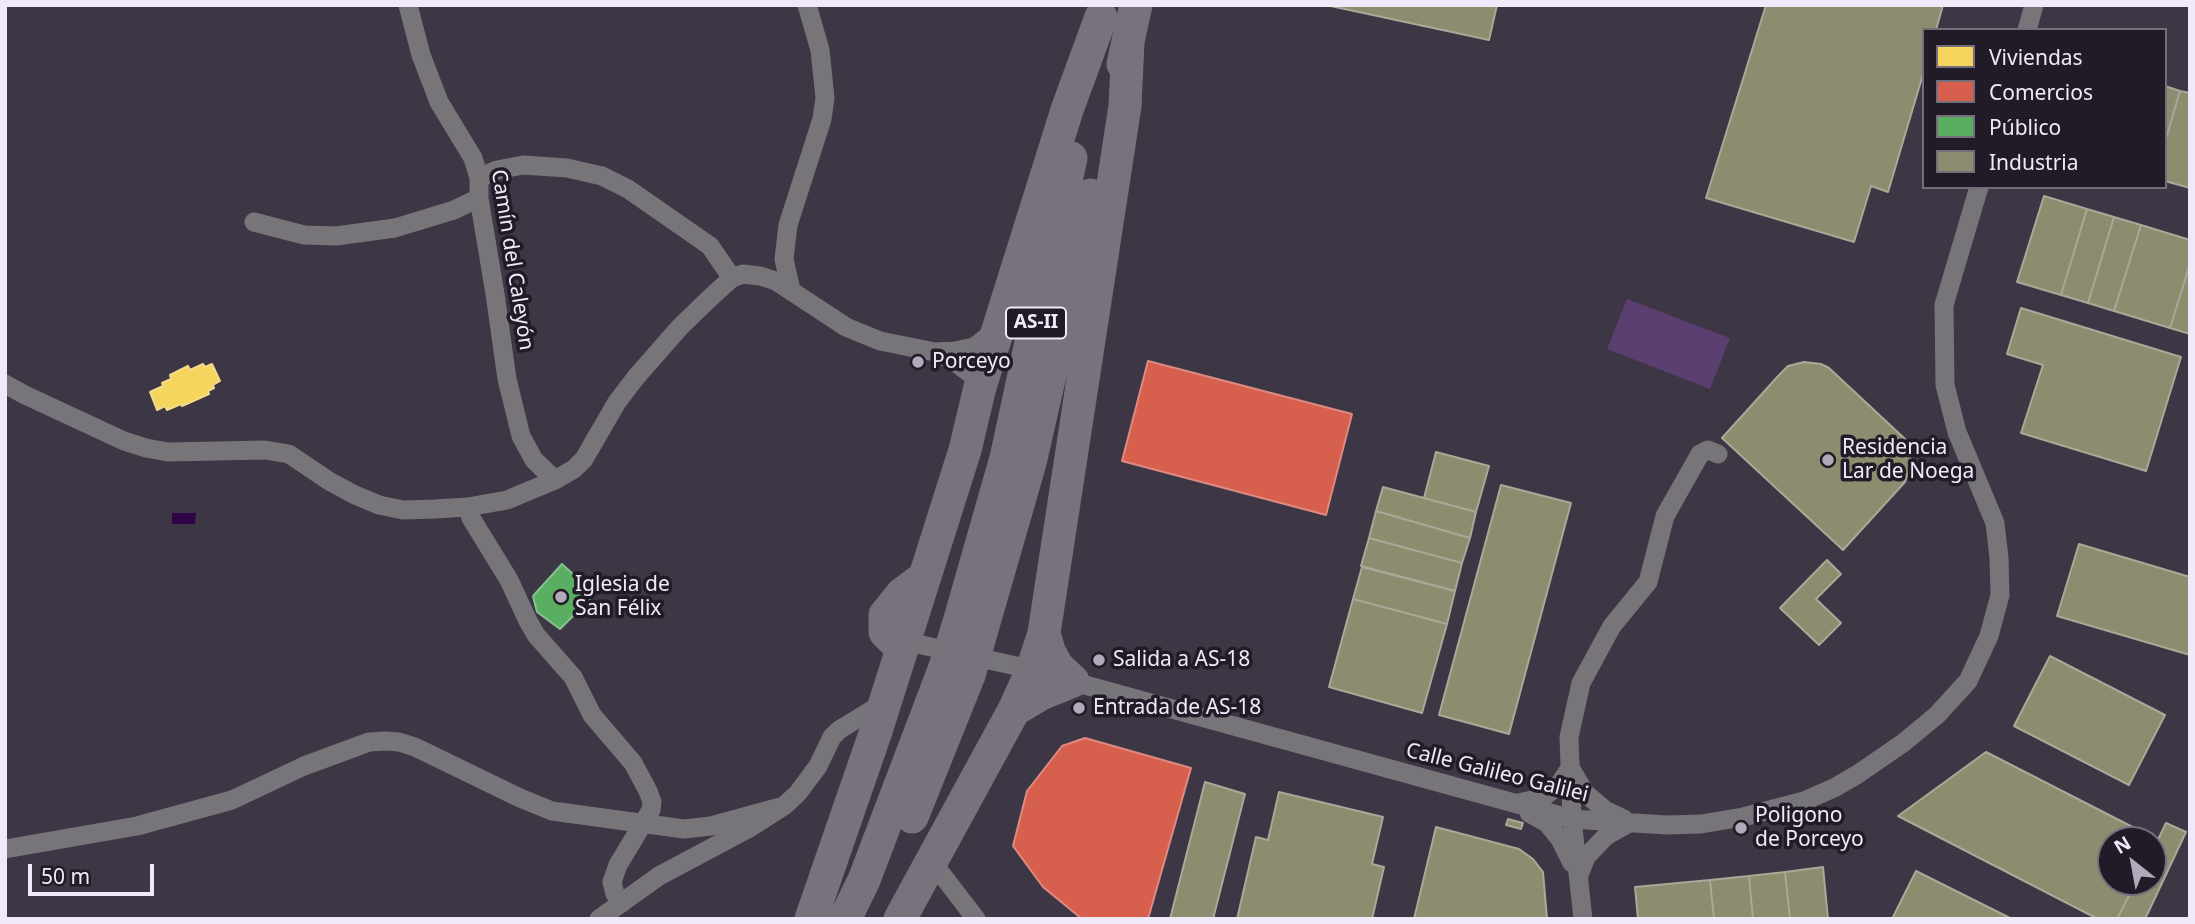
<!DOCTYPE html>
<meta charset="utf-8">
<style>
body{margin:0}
#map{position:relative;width:2195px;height:924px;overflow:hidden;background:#3d3644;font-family:"Noto Sans",sans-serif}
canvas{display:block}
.frame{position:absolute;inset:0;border:7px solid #f1e9fa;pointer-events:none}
.legend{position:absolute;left:1922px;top:28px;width:245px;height:161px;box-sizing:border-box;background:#211b27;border:2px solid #746d7b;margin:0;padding:9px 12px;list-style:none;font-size:21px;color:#f1e9fa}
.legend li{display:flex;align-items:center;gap:14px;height:35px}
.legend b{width:35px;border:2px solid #746d7b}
.north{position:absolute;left:2097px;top:826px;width:70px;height:70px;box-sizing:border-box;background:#211b27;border:2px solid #746d7b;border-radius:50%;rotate:329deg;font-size:19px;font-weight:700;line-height:28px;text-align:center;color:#f1e9fa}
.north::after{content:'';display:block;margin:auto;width:24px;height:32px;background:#b2aaba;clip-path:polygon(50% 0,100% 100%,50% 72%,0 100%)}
.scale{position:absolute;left:28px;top:864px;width:126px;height:32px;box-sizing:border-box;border:4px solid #f1e9fa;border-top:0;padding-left:9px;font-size:21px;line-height:24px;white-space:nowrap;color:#f1e9fa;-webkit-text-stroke:5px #211b27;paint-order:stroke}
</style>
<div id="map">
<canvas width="2195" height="924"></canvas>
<div class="frame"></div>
<ul class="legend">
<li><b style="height:19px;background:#f6d55c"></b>Viviendas</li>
<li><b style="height:19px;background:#d6604d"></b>Comercios</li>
<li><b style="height:19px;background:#5aae61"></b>Público</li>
<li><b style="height:19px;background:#8c8c6e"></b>Industria</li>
</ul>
<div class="north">N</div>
<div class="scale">50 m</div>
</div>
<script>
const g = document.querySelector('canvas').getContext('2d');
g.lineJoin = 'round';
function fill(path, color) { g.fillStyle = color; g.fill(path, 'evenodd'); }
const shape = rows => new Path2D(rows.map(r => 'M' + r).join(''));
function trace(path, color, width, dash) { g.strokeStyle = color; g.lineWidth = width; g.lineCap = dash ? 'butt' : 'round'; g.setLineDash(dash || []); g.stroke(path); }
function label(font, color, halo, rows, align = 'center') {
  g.font = font + ' "Noto Sans",sans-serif'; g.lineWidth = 7; g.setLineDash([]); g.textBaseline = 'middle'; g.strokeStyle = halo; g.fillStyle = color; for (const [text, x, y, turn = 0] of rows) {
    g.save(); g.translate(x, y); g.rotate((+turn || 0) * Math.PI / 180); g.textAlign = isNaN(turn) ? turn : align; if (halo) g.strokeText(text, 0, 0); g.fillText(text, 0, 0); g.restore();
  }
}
const green = shape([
 [1627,299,1730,338,1710,389,1607,349]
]);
const water = shape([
 [172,513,196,513,195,524,172,524]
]);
const homes = shape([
 [203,364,205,367,212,364,220,381,213,385,214,388,208,391,209,394,182,406,181,404,167,410,165,406,157,410,150,392,163,386,162,383,171,379,170,375,188,366,190,370,203,364]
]);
const shops = shape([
 [1148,361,1352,414,1326,515,1122,461,1148,361],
 [1085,738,1191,768,1148,919,1082,919,1043,887,1013,846,1027,791,1062,746,1085,738]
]);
const public = shape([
 [562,564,586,586,582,591,590,599,560,629,537,612,533,596,562,564]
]);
const industry = shape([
 [1326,5,1497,5,1489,40,1326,5],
 [1766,5,1943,5,1936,30,1924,30,1924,71,1888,192,1871,186,1854,242,1706,198,1766,5],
 [2165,86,2180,91,2165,142,2165,86],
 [2180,91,2190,93,2190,188,2165,181,2165,142,2180,91],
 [2044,196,2087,209,2061,295,2017,282,2044,196],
 [2087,209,2114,217,2088,303,2061,295,2087,209],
 [2114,217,2141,225,2114,311,2088,303,2114,217],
 [2141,225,2190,240,2190,264,2170,328,2114,311,2141,225],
 [2190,264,2190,334,2170,328,2190,264],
 [2021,308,2181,357,2146,471,2021,433,2043,365,2007,354,2021,308],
 [1804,362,1821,364,1829,368,1904,438,1909,446,1911,464,1905,482,1843,550,1722,438,1780,374,1788,366,1804,362],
 [1436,452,1489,466,1476,512,1424,498,1436,452],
 [1501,485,1571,503,1509,734,1439,715,1501,485],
 [1383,487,1476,512,1470,538,1376,511,1383,487],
 [1376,511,1470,538,1462,563,1369,538,1376,511],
 [1369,538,1462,563,1455,591,1361,566,1369,538],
 [2079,544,2190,577,2190,655,2057,616,2079,544],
 [1827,560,1841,574,1816,599,1841,623,1819,645,1780,608,1827,560],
 [1362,567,1455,591,1447,624,1353,599,1362,567],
 [1353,599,1447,624,1422,713,1329,687,1353,599],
 [2050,656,2165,715,2129,785,2014,726,2050,656],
 [1986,752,2158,840,2153,850,2153,840,2111,840,2111,882,2136,882,2117,919,2098,919,1898,816,1986,752],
 [1205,782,1245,794,1213,919,1170,919,1205,782],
 [1279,792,1383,817,1372,864,1384,867,1372,919,1237,919,1256,837,1268,840,1279,792],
 [1508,819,1523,823,1521,829,1506,825,1508,819],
 [2166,823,2186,832,2147,915,2144,919,2117,919,2136,882,2153,882,2153,850,2166,823],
 [1436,827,1519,849,1533,859,1543,872,1547,919,1414,919,1436,827],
 [1823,867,1828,919,1790,919,1785,872,1823,867],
 [1916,871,2012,919,1892,919,1916,871],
 [1785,872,1790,919,1753,919,1749,876,1785,872],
 [1749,876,1753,919,1714,919,1710,880,1749,876],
 [1710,880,1714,919,1638,919,1635,887,1710,880]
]);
const minor = shape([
 [408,5,421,55,439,102,473,158,479,178,479,198,495,294,507,379,521,436,534,460,555,480],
 [2027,30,2034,5],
 [479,178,497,170,523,165,567,168,602,176,628,189,710,246,732,278],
 [254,222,304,235,336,236,395,228,454,210,479,198],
 [791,290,784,259,788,225,822,119,825,98,820,50,807,5],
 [936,352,955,362,972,375,980,387],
 [5,384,25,395,124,441,146,448,168,452,265,450,289,454,329,481,355,495,379,505,403,510,435,509,468,507,507,500,555,480,574,469,584,459,617,402,637,376,680,327,710,298,732,278,743,274,760,276,776,281,846,327,880,341,935,352,955,351,974,347,995,331],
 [468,507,471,518,509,580,528,621,536,635,573,677,592,715,633,763,648,791,652,802,651,810,618,865,612,882,615,894,622,903],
 [904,641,1016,666,1572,819,1666,825,1701,824,1743,817,1804,801,1834,788,1858,774,1903,743,1937,715,1968,681,1989,636,2000,595,1999,558,1995,523,1957,432,1945,385,1944,305,1979,187],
 [1571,769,1585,793,1605,810,1624,819],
 [1518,803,1542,798,1558,786,1570,768],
 [1529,813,1547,823,1560,839,1572,863],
 [5,849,137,826,232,800,304,766,369,742,386,741,399,742,415,747,520,798,552,811,684,829,711,826,784,806],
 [929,867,940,872,976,919],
 [1579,875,1586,857,1606,836,1629,823],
 [599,919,659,876,751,827,784,806,798,793,818,766,832,737,839,730,885,702],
 [1583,919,1572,819,1569,737,1581,683,1612,626,1648,582,1665,516,1700,454,1708,450,1718,454]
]);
const trunk = shape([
 [1123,64,1136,5],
 [958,626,1006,458,1071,158],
 [981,633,1030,463,1091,195],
 [904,641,893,640,885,632,885,615,902,594,922,579],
 [1014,710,1041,694,1073,681,1057,666,1049,651,1044,633],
 [912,817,969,675],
 [811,919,876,731,965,450,980,387,1067,110,1101,17],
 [845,919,864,880,945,667],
 [900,919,1014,710,1032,670,1044,633,1125,106,1128,42]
]);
const trunkBridge = shape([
 [945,667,958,626],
 [969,675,981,633]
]);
const markers = [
 [918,362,7,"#b2aaba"],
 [1828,460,7,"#b2aaba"],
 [561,597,7,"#b2aaba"],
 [1099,660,7,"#b2aaba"],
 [1079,708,7,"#b2aaba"],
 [1741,828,7,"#b2aaba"]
];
const shields = [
 [1036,323,60]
];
const shieldNames = [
 ["AS-II",1036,323]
];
const streetNames = [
 ["Camín del Caleyón",512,260,81],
 ["Calle Galileo Galilei",1497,773,14]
];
const poiNames = [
 ["Porceyo",932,362],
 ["Residencia",1842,448],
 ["Lar de Noega",1842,472],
 ["Iglesia de",575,585],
 ["San Félix",575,609],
 ["Salida a AS-18",1113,660],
 ["Entrada de AS-18",1093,708],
 ["Poligono",1755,816],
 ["de Porceyo",1755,840]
];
fill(green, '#5a3f70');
fill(water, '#2f0548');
fill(homes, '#f6d55c');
trace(homes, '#f4db8b', 2);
fill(shops, '#d6604d');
trace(shops, '#de8981', 2);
fill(public, '#5aae61');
trace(public, '#87c08f', 2);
fill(industry, '#8c8c6e');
trace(industry, '#aaa898', 2);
trace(minor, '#77747a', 19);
trace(trunk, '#77727c', 33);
trace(trunkBridge, '#77727c', 33);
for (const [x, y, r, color] of markers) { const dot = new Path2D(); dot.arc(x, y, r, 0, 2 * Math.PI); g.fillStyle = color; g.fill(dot); trace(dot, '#211b27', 2.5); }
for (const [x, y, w] of shields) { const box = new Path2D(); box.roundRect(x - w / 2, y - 15.5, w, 31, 5); g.fillStyle = '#211b27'; g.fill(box); trace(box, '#f1e9fa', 2); }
label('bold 19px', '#f1e9fa', null, shieldNames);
label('21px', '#f1e9fa', '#211b27', streetNames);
label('21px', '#f1e9fa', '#211b27', poiNames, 'left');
</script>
